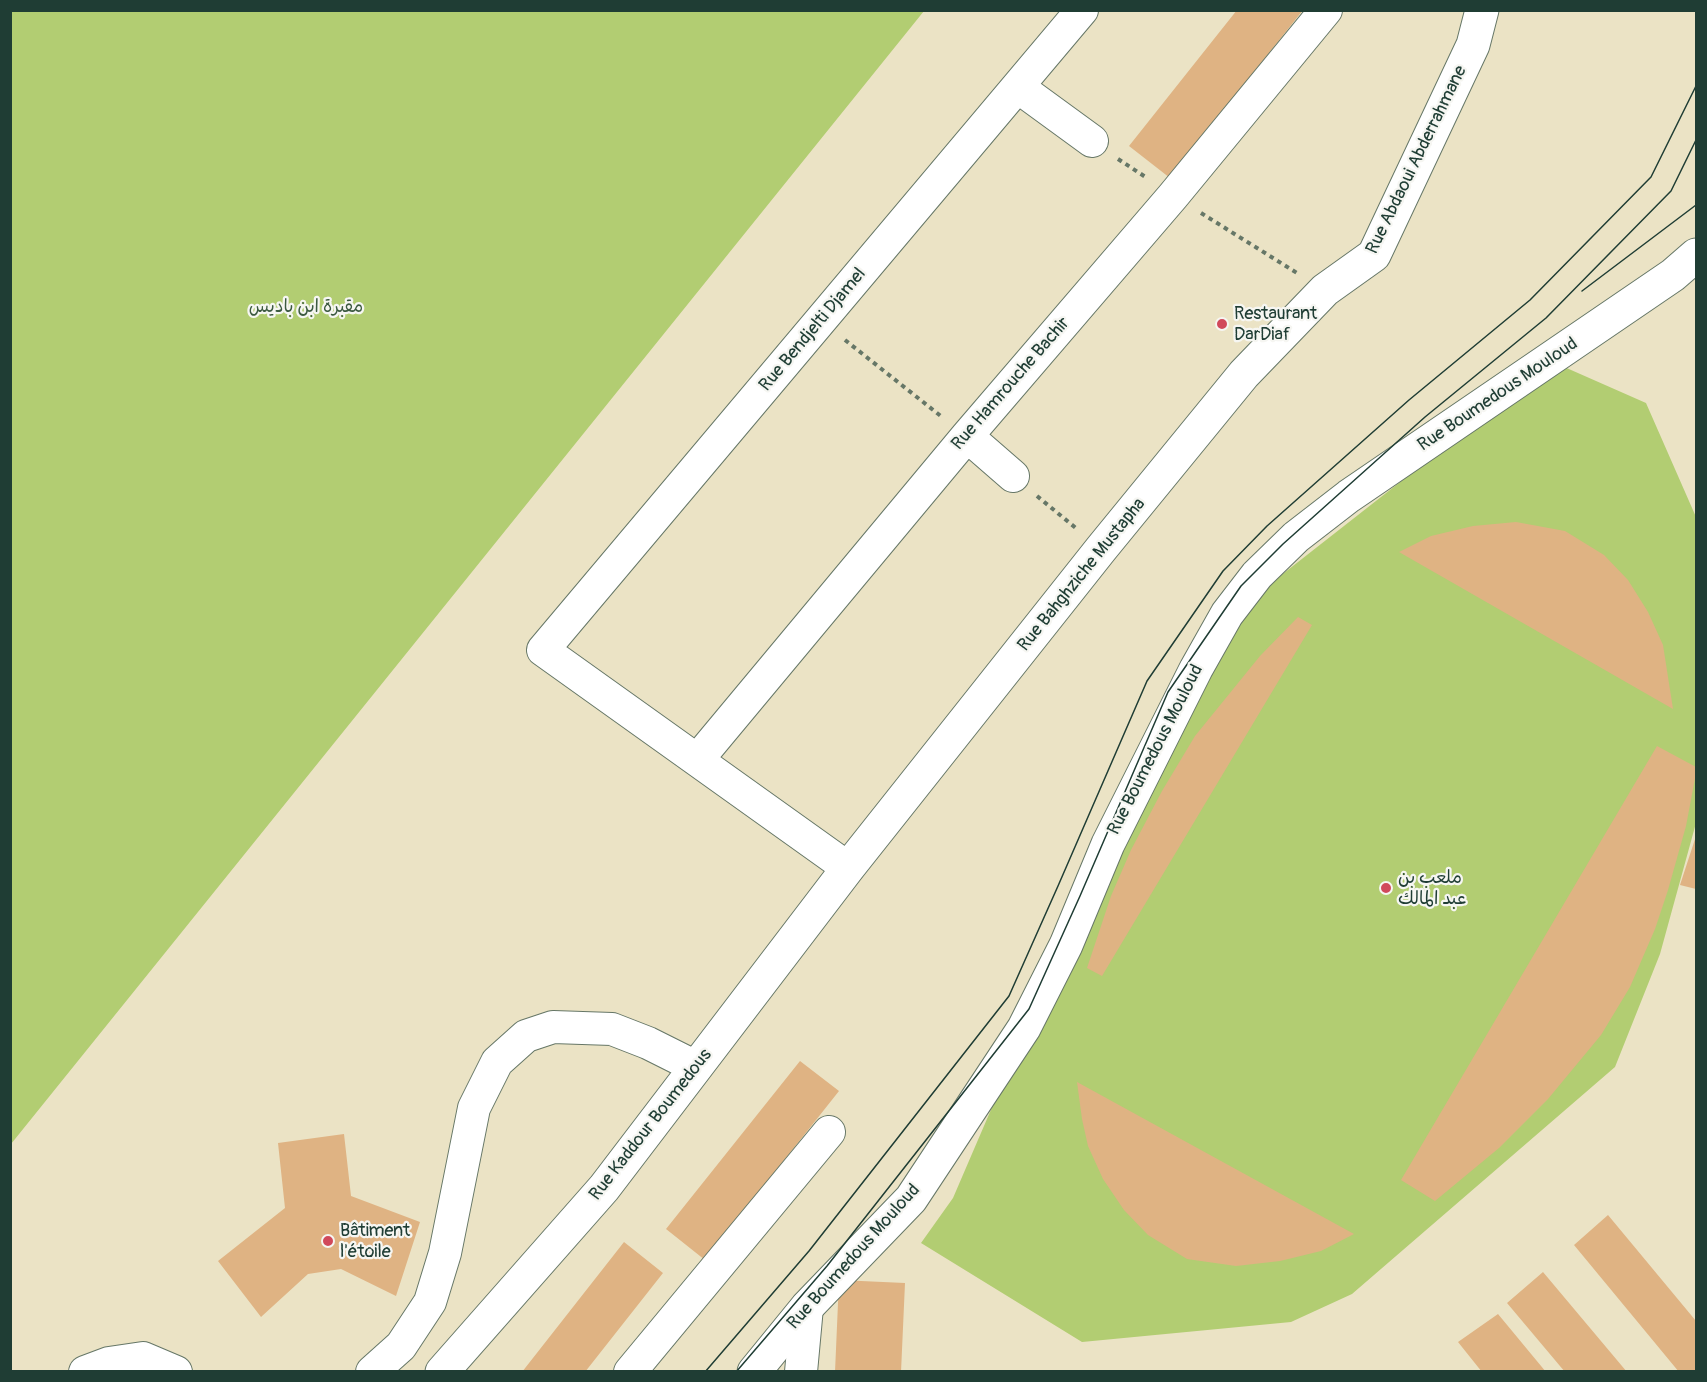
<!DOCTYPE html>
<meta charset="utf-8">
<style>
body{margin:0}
#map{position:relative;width:1707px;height:1382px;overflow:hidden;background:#ebe3c5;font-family:Pangolin,sans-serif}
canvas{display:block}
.frame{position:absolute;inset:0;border:12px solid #1f3d34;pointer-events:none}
</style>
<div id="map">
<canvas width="1707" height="1382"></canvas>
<div class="frame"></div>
</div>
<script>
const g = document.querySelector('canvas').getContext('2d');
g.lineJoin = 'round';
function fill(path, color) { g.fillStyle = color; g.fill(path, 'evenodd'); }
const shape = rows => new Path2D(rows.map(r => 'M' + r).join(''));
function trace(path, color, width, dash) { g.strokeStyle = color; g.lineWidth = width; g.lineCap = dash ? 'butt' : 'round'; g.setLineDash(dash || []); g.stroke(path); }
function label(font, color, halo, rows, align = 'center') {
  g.font = font + ' Pangolin,"Playpen Sans Arabic",sans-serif'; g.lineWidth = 4.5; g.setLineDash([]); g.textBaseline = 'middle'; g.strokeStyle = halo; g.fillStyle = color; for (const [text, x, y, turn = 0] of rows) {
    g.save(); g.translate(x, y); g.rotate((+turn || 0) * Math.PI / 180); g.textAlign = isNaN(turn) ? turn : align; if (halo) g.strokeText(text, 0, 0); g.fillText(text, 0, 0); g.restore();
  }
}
const green = shape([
 [11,10,924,11,11,1144,10,11],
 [1562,366,1646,403,1696,517,1696,823,1660,954,1615,1067,1352,1294,1291,1322,1082,1342,921,1243,953,1198,1039,998,1202,672,1261,591,1478,421]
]);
const building = shape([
 [1237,10,1303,10,1170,178,1129,146],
 [1516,522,1565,531,1604,555,1628,580,1648,612,1663,645,1673,709,1399,552,1431,536,1473,526],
 [1298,617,1312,625,1102,976,1087,968,1111,896,1131,850,1162,791,1195,736,1260,656],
 [1657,746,1696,767,1696,773,1686,826,1668,890,1655,929,1630,987,1601,1035,1548,1099,1499,1148,1435,1201,1401,1180],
 [1696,836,1696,889,1680,885],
 [800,1061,839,1091,705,1260,666,1229],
 [1077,1082,1354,1234,1321,1251,1280,1261,1236,1266,1187,1259,1148,1235,1124,1210,1103,1179,1088,1146,1082,1119],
 [344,1134,351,1196,420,1222,396,1296,341,1269,308,1274,261,1317,218,1261,285,1208,278,1143],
 [1608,1215,1696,1321,1696,1372,1679,1372,1574,1245],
 [624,1242,663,1273,585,1372,522,1372],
 [1543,1272,1627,1372,1565,1372,1507,1303],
 [839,1280,905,1283,901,1372,835,1372],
 [1498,1314,1546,1372,1482,1372,1458,1342]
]);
const path = shape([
 [1118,159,1147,178],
 [1201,213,1297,273],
 [845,340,942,417],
 [1037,496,1077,529]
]);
const minor = shape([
 [1018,87,1092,141],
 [967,436,1013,476],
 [698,759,967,436,1173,196,1326,10],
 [848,868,543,650,1082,10],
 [85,1372,109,1363,143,1358,176,1372],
 [372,1372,401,1346,430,1302,445,1253,474,1108,497,1062,526,1036,553,1027,612,1029,648,1043,696,1067],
 [630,1372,829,1132],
 [801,1372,807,1307]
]);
const tertiary = shape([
 [442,1372,604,1188,848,868,1101,549,1244,374,1325,290,1374,255,1473,45,1482,10],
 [754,1372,807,1307,911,1199,1024,1028,1066,945,1108,844,1196,669,1227,614,1257,575,1296,537,1349,496,1673,275,1696,255]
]);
const tram = shape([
 [1582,291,1696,205],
 [705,1372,809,1251,1009,996,1058,886,1147,681,1223,571,1267,526,1409,400,1530,300,1651,177,1696,86],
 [736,1372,827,1266,1029,1009,1080,896,1168,692,1241,586,1283,544,1425,417,1546,318,1671,191,1696,140]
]);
const markers = [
 [1222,324,6,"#d1495b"],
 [1386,888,6,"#d1495b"],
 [328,1241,6,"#d1495b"]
];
const streetNames = [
 ["Rue Abdaoui Abderrahmane",1417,160,-64],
 ["Rue Bendjelti Djamel",813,330,-50],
 ["Rue Hamrouche Bachir",1011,384,-49],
 ["Rue Boumedous Mouloud",1498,395,-34],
 ["Rue Bahghziche Mustapha",1082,575,-51],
 ["Rue Boumedous Mouloud",1156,750,-63],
 ["Rue Kaddour Boumedous",651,1125,-52],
 ["Rue Boumedous Mouloud",854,1257,-48]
];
const parkNames = [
 ["مقبرة ابن باديس",306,307]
];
const poiNames = [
 ["Restaurant",1234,314],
 ["DarDiaf",1234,335],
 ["ملعب بن",1398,878],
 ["عبد المالك",1398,899],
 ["Bâtiment",340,1231],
 ["l'étoile",340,1252]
];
fill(green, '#b2cd72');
fill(building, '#dfb383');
trace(minor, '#667767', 34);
trace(tertiary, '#667767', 35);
trace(path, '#667767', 4, [4.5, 4.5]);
trace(minor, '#fff', 32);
trace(tertiary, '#fff', 33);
trace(tram, '#1f3d34', 1.5);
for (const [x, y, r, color] of markers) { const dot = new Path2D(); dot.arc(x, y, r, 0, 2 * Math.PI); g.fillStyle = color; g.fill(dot); trace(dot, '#f6f6f2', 2); }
label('18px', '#1f3d34', '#f6f6f2', streetNames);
label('18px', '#3c5a40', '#f6f6f2', parkNames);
label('18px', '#1f3d34', '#f6f6f2', poiNames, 'left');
</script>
